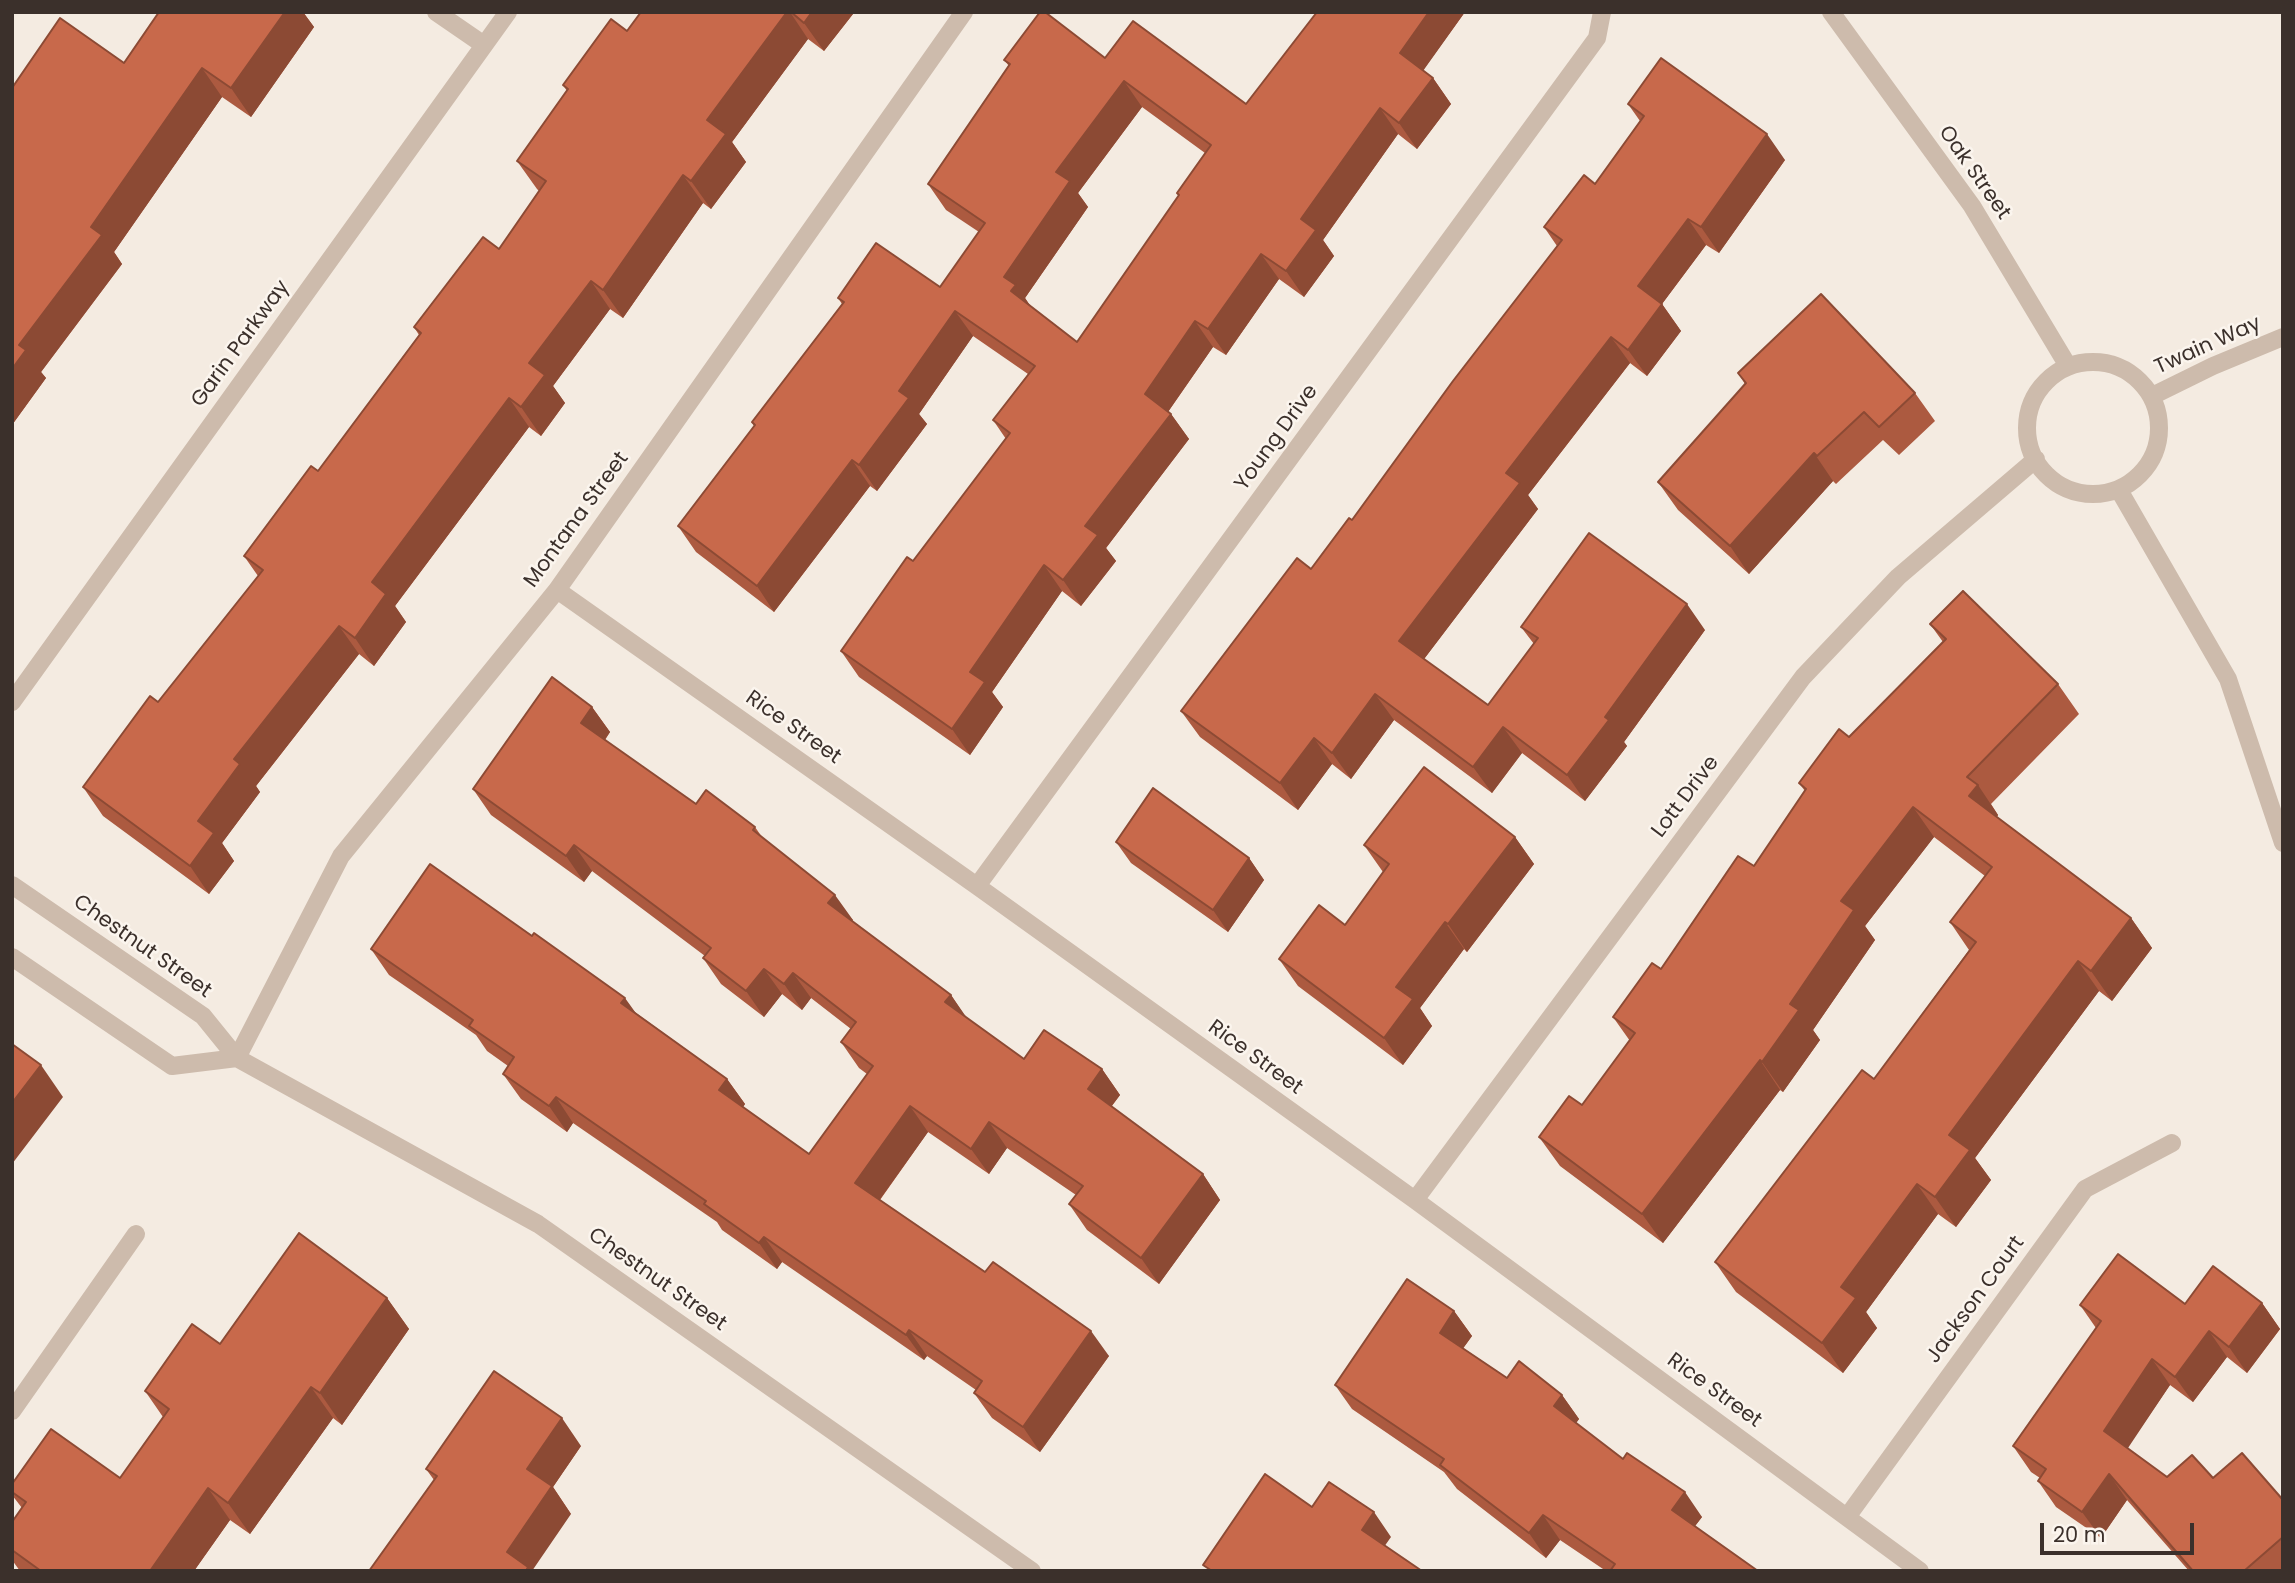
<!DOCTYPE html>
<style>
body{margin:0}
#map{position:relative;width:2295px;height:1583px;overflow:hidden;background:#f4ebe1;font-family:Poppins,sans-serif}
canvas{display:block}
.frame{position:absolute;inset:0;border:14px solid #3b302b;pointer-events:none}
.scale{position:absolute;left:2040px;top:1523px;width:154px;height:32px;box-sizing:border-box;border:4px solid #3b302b;border-top:0;padding-left:9px;font-size:21px;line-height:24px;white-space:nowrap;color:#3b302b;-webkit-text-stroke:5px #fbf5ee;paint-order:stroke}
</style>
<div id="map">
<canvas width="2295" height="1583"></canvas>
<div class="frame"></div>
<div class="scale">20 m</div>
</div>
<script>
const g = document.querySelector('canvas').getContext('2d');
g.lineJoin = 'round';
const shape = rows => new Path2D(rows.map(r => 'M' + r).join(''));
function trace(path, color, width, dash) { g.strokeStyle = color; g.lineWidth = width; g.lineCap = dash ? 'butt' : 'round'; g.setLineDash(dash || []); g.stroke(path); }
function fill(path, color) { g.fillStyle = color; g.fill(path, 'evenodd'); }
function label(font, color, halo, rows, align = 'center') {
  g.font = font + ' Poppins,sans-serif'; g.lineWidth = 5; g.setLineDash([]); g.textBaseline = 'middle'; g.strokeStyle = halo; g.fillStyle = color; for (const [text, x, y, turn = 0] of rows) {
    g.save(); g.translate(x, y); g.rotate((+turn || 0) * Math.PI / 180); g.textAlign = isNaN(turn) ? turn : align; if (halo) g.strokeText(text, 0, 0); g.fillText(text, 0, 0); g.restore();
  }
}
const minor = shape([
 [436,12,484,45],
 [1831,12,1972,206,2068,366],
 '2027 428a66 66 0 1 1 132 0a66 66 0 1 1-132 0Z',
 [2152,396,2213,366,2283,337],
 [2119,490,2228,679,2283,843],
 [557,590,977,886,1415,1200,1920,1571],
 [12,702,508,12],
 [12,885,203,1016,237,1058,538,1224,1032,1571],
 [977,886,1597,38,1602,12],
 [12,957,172,1066,237,1058],
 [237,1058,341,856,557,590,964,12],
 [1415,1200,1803,677,1898,577,2036,459],
 [12,1411,136,1234],
 [1847,1517,2085,1189,2172,1143]
]);
const wall = shape([
 [159,12,303,12,314,27,251,117,222,97,114,252,122,264,41,372,46,378,12,425,12,88,124,63],
 [641,12,852,12,853,14,824,51,808,39,732,142,746,162,711,209,703,203,623,318,610,309,553,386,565,403,541,436,529,427,395,606,406,622,374,666,359,654,256,786,260,792,222,843,234,861,209,894,103,816,83,787,158,702,258,576,244,556,318,471,419,335,414,327,499,249,539,191,537,189,517,161,567,91,563,85,627,31],
 [1465,12,1423,70,1433,78,1451,104,1417,149,1398,134,1323,240,1334,256,1304,297,1279,279,1226,355,1213,347,1168,412,1171,414,1189,439,1106,548,1116,561,1081,606,1062,591,992,692,1003,707,970,755,859,677,841,651,913,561,1006,439,993,420,1028,374,973,336,919,414,927,424,877,491,870,486,774,612,696,552,678,526,754,426,752,422,842,304,838,298,940,287,979,232,946,210,928,184,1009,66,1004,60,1105,58,1246,104],
 [1142,107,1205,153,1177,193,1179,196,1077,342,1030,306,1025,298,1088,207,1078,193],
 [1628,104,1785,160,1719,253,1706,245,1662,304,1681,331,1647,376,1630,363,1528,495,1538,509,1424,659,1488,705,1534,644,1521,627,1705,630,1624,742,1627,746,1585,801,1522,753,1492,793,1394,720,1351,779,1332,764,1298,810,1200,737,1181,711,1311,569,1352,520,1557,246,1544,227,1595,184,1640,121],
 [1738,373,1915,393,1935,421,1899,455,1883,440,1836,484,1833,481,1749,574,1678,510,1658,482,1745,384],
 [1930,624,2058,684,2079,714,1991,804,1998,815,1997,817,2131,918,2152,948,2112,1001,2099,991,1975,1158,1991,1180,1956,1227,1938,1214,1866,1312,1877,1328,1843,1373,1736,1292,1715,1262,1874,1079,1969,950,1950,922,1985,876,1934,837,1865,926,1875,940,1813,1030,1820,1040,1783,1092,1780,1090,1663,1243,1560,1166,1539,1137,1582,1105,1630,1041,1613,1017,1661,969,1754,866,1805,791,1799,783,1849,737,1943,642],
 [592,707,610,732,605,740,696,804,755,827,762,837,853,920,852,921,951,995,966,1018,1024,1059,1102,1069,1120,1095,1111,1107,1203,1174,1220,1200,1159,1284,1087,1230,1069,1204,1076,1195,1007,1148,989,1174,928,1132,880,1200,1109,1356,1040,1452,992,1418,974,1393,976,1390,927,1356,924,1360,782,1262,777,1269,722,1230,717,1222,573,1123,567,1132,521,1099,503,1074,508,1066,487,1051,476,1035,389,975,371,949,636,1013,727,1079,745,1104,743,1107,809,1154,867,1074,859,1068,841,1042,851,1029,811,998,802,1010,782,994,764,1017,721,984,703,958,705,956,592,871,584,882,491,815,473,789],
 [1515,837,1534,864,1467,952,1464,949,1420,1008,1432,1026,1403,1065,1298,986,1279,959,1345,925,1383,872,1364,845],
 [1116,842,1249,858,1264,880,1228,932,1131,863],
 [387,1298,409,1329,342,1425,333,1418,250,1534,230,1520,194,1571,20,1571,12,1560,12,1522,22,1508,12,1495,12,1484,120,1478,163,1417,145,1391,220,1344],
 [2262,1303,2280,1329,2247,1373,2227,1357,2193,1402,2170,1385,2127,1448,2167,1477,2213,1478,2283,1500,2283,1571,2189,1571,2127,1500,2101,1538,2056,1507,2038,1481,2040,1478,2031,1472,2013,1446,2096,1328,2080,1305],
 [1454,1311,1472,1336,1463,1348,1507,1378,1562,1395,1579,1419,1576,1423,1623,1459,1702,1517,1695,1526,1758,1571,1606,1571,1560,1540,1546,1558,1457,1489,1444,1472,1352,1409,1335,1385],
 [581,1446,553,1487,571,1514,434,1480,426,1469]
]);
const shadedWall = shape([
 [285,12,303,12,314,27,251,117,231,88],
 [787,12,790,12,808,39,732,142,746,162,711,209,691,181,707,120],
 [812,12,852,12,853,14,824,51,804,23],
 [1429,12,1465,12,1418,78,1400,53],
 [202,68,222,97,114,252,122,264,41,372,46,378,12,425,12,369,19,345,91,227],
 [1433,78,1451,104,1417,149,1399,123],
 [1124,81,1142,107,1078,193,1088,207,1025,298,1034,311,1011,291,1004,277,1056,172],
 [1380,108,1398,134,1323,240,1334,256,1304,297,1286,271,1301,219],
 [1767,134,1785,160,1719,253,1701,227],
 [683,175,703,203,623,318,603,290],
 [1688,219,1706,245,1656,312,1638,286],
 [1261,254,1279,279,1226,355,1208,329],
 [591,281,610,309,553,386,565,403,541,436,521,407,529,363],
 [1662,304,1681,331,1647,376,1628,350],
 [955,311,973,336,919,414,927,424,877,491,859,465,899,391],
 [1195,321,1213,347,1163,419,1145,394],
 [1611,337,1630,363,1528,495,1538,509,1418,667,1399,641,1506,473],
 [509,398,529,427,395,606,406,622,374,666,355,638,372,582],
 [1171,414,1189,439,1106,548,1116,561,1081,606,1063,580,1085,526],
 [1814,453,1833,481,1749,574,1730,546],
 [852,460,870,486,774,612,757,586],
 [1044,565,1062,591,992,692,1003,707,970,755,952,729,970,672],
 [1687,604,1705,630,1624,742,1627,746,1585,801,1567,775,1605,717],
 [339,626,359,654,256,786,260,792,222,843,234,861,209,894,190,866,198,821,234,759],
 [1375,694,1394,720,1351,779,1332,753],
 [592,707,610,732,599,748,581,723],
 [1503,727,1522,753,1492,793,1473,767],
 [1314,738,1332,764,1298,810,1280,783],
 [1978,785,1998,815,1990,826,1969,796],
 [1913,807,1934,837,1865,926,1875,940,1813,1030,1820,1040,1783,1092,1762,1062,1841,901],
 [1515,837,1534,864,1467,952,1448,924],
 [574,845,592,871,584,882,566,856],
 [1249,858,1264,880,1228,932,1213,910],
 [835,895,853,920,846,929,828,903],
 [2131,918,2152,948,2112,1001,2091,971],
 [1445,922,1464,949,1420,1008,1432,1026,1403,1065,1384,1038,1396,987],
 [2078,961,2099,991,1975,1158,1991,1180,1956,1227,1935,1197,1949,1135],
 [764,969,782,994,764,1017,746,991],
 [793,973,811,998,802,1010,784,984],
 [951,995,969,1021,945,1002],
 [625,998,643,1023,621,1003],
 [1760,1060,1780,1090,1663,1243,1642,1214],
 [41,1065,63,1097,12,1164,12,1103],
 [1102,1069,1120,1095,1105,1115,1088,1089],
 [727,1079,745,1104,737,1116,719,1090],
 [556,1097,573,1123,567,1132,549,1106],
 [910,1106,928,1132,873,1209,855,1183],
 [989,1122,1007,1148,989,1174,971,1149],
 [1203,1174,1220,1200,1159,1284,1141,1258],
 [1917,1184,1938,1214,1866,1312,1877,1328,1843,1373,1822,1343,1841,1287],
 [764,1237,782,1262,777,1269,759,1243],
 [387,1298,409,1329,342,1425,320,1393],
 [2262,1303,2280,1329,2247,1373,2229,1347],
 [1454,1311,1472,1336,1457,1357,1440,1333],
 [909,1330,927,1356,924,1360,906,1335],
 [1091,1331,1109,1356,1040,1452,1023,1427],
 [2209,1331,2227,1357,2193,1402,2175,1377],
 [2152,1359,2170,1385,2122,1457,2104,1431],
 [311,1387,333,1418,250,1534,228,1503],
 [1562,1395,1579,1419,1571,1430,1554,1406],
 [562,1418,581,1446,553,1487,571,1514,532,1571,519,1571,507,1552,527,1469],
 [2109,1474,2127,1500,2101,1538,2082,1512],
 [208,1488,230,1520,194,1571,150,1571],
 [1685,1492,1702,1517,1689,1534,1672,1510],
 [1374,1512,1391,1537,1379,1554,1362,1530],
 [1543,1515,1560,1540,1546,1558,1529,1533]
]);
const building = shape([
 [159,12,285,12,231,88,202,68,91,227,102,235,19,345,26,350,12,369,12,88,60,18,124,63,159,12],
 [641,12,787,12,707,120,726,134,691,181,683,175,603,290,591,281,529,363,545,375,521,407,509,398,372,582,386,594,355,638,339,626,234,759,240,764,198,821,214,833,190,866,83,787,150,696,158,702,263,570,244,556,311,466,318,471,421,333,414,327,483,237,499,249,546,181,517,161,568,89,563,85,611,19,627,31,641,12],
 [791,12,812,12,804,23,791,12],
 [1040,12,1045,12,1105,58,1133,21,1246,104,1317,12,1429,12,1400,53,1433,78,1399,123,1380,108,1301,219,1316,230,1286,271,1261,254,1208,329,1195,321,1145,394,1171,414,1085,526,1098,535,1063,580,1044,565,970,672,985,682,952,729,841,651,907,557,913,561,1010,433,993,420,1035,366,955,311,899,391,909,398,859,465,852,460,757,586,678,526,755,425,752,422,844,302,838,298,876,243,940,287,985,223,928,184,1010,64,1004,60,1040,12],
 [1124,81,1211,145,1177,193,1179,195,1077,342,1011,291,1016,285,1004,277,1070,181,1056,172,1124,81],
 [1661,58,1767,134,1701,227,1688,219,1638,286,1662,304,1628,350,1611,337,1506,473,1520,483,1399,641,1488,705,1538,638,1521,627,1589,533,1687,604,1605,717,1609,720,1567,775,1503,727,1473,767,1375,694,1332,753,1314,738,1280,783,1181,711,1297,558,1311,569,1349,518,1352,520,1453,381,1562,240,1544,227,1584,175,1595,184,1644,116,1628,104,1661,58],
 [1821,294,1915,393,1879,427,1864,412,1817,456,1814,453,1730,546,1658,482,1746,383,1738,373,1821,294],
 [1963,591,2058,684,1967,777,1978,785,1969,796,2131,918,2091,971,2078,961,1949,1135,1970,1150,1935,1197,1917,1184,1841,1287,1856,1298,1822,1343,1715,1262,1862,1070,1874,1079,1976,942,1950,922,1992,867,1913,807,1841,901,1854,910,1790,1004,1799,1010,1762,1062,1760,1060,1642,1214,1539,1137,1569,1096,1582,1105,1635,1033,1613,1017,1652,963,1661,969,1738,856,1754,866,1806,789,1799,783,1839,729,1849,737,1946,639,1930,624,1963,591],
 [552,677,592,707,581,723,696,804,706,790,755,827,753,830,835,895,828,903,951,995,945,1002,1024,1059,1044,1030,1102,1069,1088,1089,1203,1174,1141,1258,1069,1204,1083,1186,989,1122,971,1149,910,1106,855,1183,985,1272,993,1262,1091,1331,1023,1427,974,1393,982,1381,909,1330,906,1335,764,1237,759,1243,704,1204,706,1201,556,1097,549,1106,503,1074,514,1057,469,1026,473,1020,371,949,430,864,532,936,534,933,625,998,621,1003,727,1079,719,1090,809,1154,873,1066,841,1042,856,1022,793,973,784,984,764,969,746,991,703,958,711,948,574,845,566,856,473,789,552,677],
 [1424,767,1515,837,1448,924,1445,922,1396,987,1413,999,1384,1038,1279,959,1319,905,1345,925,1389,864,1364,845,1424,767],
 [1153,788,1249,858,1213,910,1116,842,1153,788],
 [12,1044,41,1065,12,1103,12,1044],
 [299,1233,387,1298,320,1393,311,1387,228,1503,208,1488,150,1571,41,1571,12,1550,12,1522,26,1502,12,1492,12,1484,51,1429,120,1478,169,1409,145,1391,192,1324,220,1344,299,1233],
 [2118,1254,2185,1304,2213,1266,2262,1303,2229,1347,2209,1331,2175,1377,2152,1359,2104,1431,2167,1477,2192,1455,2213,1478,2242,1453,2283,1500,2283,1537,2244,1571,2193,1571,2109,1474,2082,1512,2038,1481,2046,1469,2013,1446,2101,1321,2080,1305,2118,1254],
 [1407,1279,1454,1311,1440,1333,1507,1378,1519,1361,1562,1395,1554,1406,1623,1459,1627,1453,1685,1492,1672,1510,1758,1571,1610,1571,1615,1564,1543,1515,1529,1533,1440,1465,1444,1459,1335,1385,1407,1279],
 [494,1371,562,1418,527,1469,552,1486,507,1552,528,1567,526,1571,369,1571,437,1476,426,1469,494,1371],
 [1265,1474,1312,1507,1329,1482,1374,1512,1362,1530,1422,1571,1212,1571,1203,1565,1265,1474]
]);
const streetNames = [
 ["Oak Street",1974,173,55],
 ["Garin Parkway",241,344,-54],
 ["Twain Way",2208,346,-24],
 ["Young Drive",1277,438,-54],
 ["Montana Street",577,520,-54],
 ["Rice Street",793,728,35],
 ["Lott Drive",1686,797,-53],
 ["Chestnut Street",142,947,35],
 ["Rice Street",1255,1058,36],
 ["Chestnut Street",657,1280,35],
 ["Jackson Court",1976,1300,-54],
 ["Rice Street",1714,1391,36]
];
trace(minor, '#cdbbac', 18);
fill(wall, '#ac5a40');
fill(shadedWall, '#8c4a34');
fill(building, '#c8694b');
trace(building, '#8c4a34', 2);
label('21px', '#3b302b', '#fbf5ee', streetNames);
</script>
